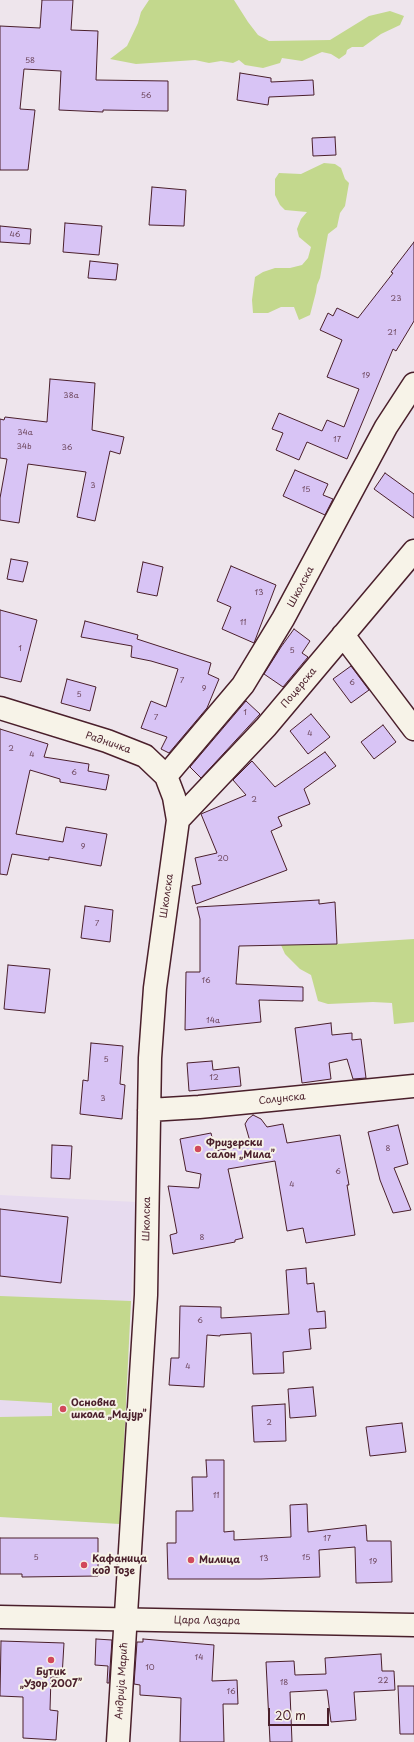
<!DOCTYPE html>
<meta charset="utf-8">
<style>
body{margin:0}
#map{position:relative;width:414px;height:1742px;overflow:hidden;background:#eee5ec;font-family:"Playpen Sans",sans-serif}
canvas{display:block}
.scale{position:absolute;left:268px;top:1708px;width:61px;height:18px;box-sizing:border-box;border:2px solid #4a1f2b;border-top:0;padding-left:5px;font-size:12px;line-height:14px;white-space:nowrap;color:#4a1f2b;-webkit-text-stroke:3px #f7f3e8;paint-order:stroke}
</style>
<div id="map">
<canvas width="414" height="1742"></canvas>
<div class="scale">20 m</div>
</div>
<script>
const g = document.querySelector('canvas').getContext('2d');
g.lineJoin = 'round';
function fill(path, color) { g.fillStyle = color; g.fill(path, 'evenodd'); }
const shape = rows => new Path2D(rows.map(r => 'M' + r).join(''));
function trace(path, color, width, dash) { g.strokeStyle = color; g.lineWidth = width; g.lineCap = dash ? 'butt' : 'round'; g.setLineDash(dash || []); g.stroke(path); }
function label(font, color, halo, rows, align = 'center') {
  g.font = font + ' "Playpen Sans",sans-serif'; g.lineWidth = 4; g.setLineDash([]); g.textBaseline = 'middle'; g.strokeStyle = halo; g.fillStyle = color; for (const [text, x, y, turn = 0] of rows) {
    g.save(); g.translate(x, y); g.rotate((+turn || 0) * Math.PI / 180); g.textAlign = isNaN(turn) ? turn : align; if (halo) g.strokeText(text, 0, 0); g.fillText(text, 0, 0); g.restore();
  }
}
const built = shape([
 [0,1195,136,1202,120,1524,0,1517]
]);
const green = shape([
 [149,0,234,0,248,22,258,35,269,41,330,40,369,16,390,11,404,16,400,25,381,34,363,47,352,47,347,50,346,54,339,59,331,54,322,52,302,61,282,58,280,63,263,68,245,65,239,60,233,63,221,61,209,63,195,60,136,64,110,59,127,46,138,23,141,12],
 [324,163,335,164,341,168,345,179,349,183,345,206,340,213,337,227,328,234,320,278,317,285,316,292,310,315,299,320,294,307,281,307,268,313,253,313,252,300,255,277,263,272,275,268,290,268,302,265,308,258,311,247,299,237,297,229,301,219,307,212,285,210,280,205,275,195,275,179,279,173,301,174],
 [414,939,414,1022,394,1024,392,1003,373,1002,328,1004,318,1001,311,975,300,969,285,954,281,945,337,944],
 [0,1296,131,1301,120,1524,0,1517,0,1417,52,1416,52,1403,0,1400]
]);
const building = shape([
 [42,0,73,0,71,30,98,31,96,80,168,81,168,111,103,110,103,112,59,110,61,71,24,69,20,109,35,110,28,170,0,170,0,26,40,28,42,0],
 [240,73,271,78,271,82,313,80,314,95,269,97,268,105,237,100,240,73],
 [335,137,336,155,313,156,312,138,335,137],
 [152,187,186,190,184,226,149,225,152,187],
 [65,223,102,226,99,255,63,252,65,223],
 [0,226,31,229,30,244,0,242,0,226],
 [414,242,414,321,396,351,393,349,347,459,307,442,299,460,276,450,283,433,272,429,279,413,322,431,327,420,344,427,359,389,327,377,342,340,320,330,328,313,333,316,337,308,358,318,393,273,391,272,414,242],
 [90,261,118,264,116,280,88,278,90,261],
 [50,379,95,383,92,430,124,437,120,454,110,451,95,521,77,517,86,472,28,464,19,523,0,520,0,498,7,459,0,458,0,419,4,420,5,417,47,422,50,379],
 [295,470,328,484,323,495,333,499,325,515,283,496,295,470],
 [385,473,414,494,414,518,374,489,385,473],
 [11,559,28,562,23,582,7,579,11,559],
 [143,562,163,567,157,596,137,592,143,562],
 [231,566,276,585,254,643,222,629,231,607,217,601,231,566],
 [0,610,37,620,21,682,0,677,0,610],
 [85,621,138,635,137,639,211,663,208,674,219,679,207,708,169,753,161,749,167,737,141,728,151,701,166,707,178,669,151,661,131,657,132,646,81,637,85,621],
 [294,629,310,641,302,653,308,657,283,687,264,674,281,647,294,629],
 [351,666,369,690,351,703,333,679,351,666],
 [67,679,96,687,90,711,61,703,67,679],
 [246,701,260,714,201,778,190,767,246,701],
 [311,714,330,737,308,754,290,731,311,714],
 [383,725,396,742,374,759,361,742,383,725],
 [0,729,48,744,44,757,89,764,88,771,109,775,106,790,60,782,60,779,30,770,16,834,63,842,66,827,107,834,101,866,49,857,49,860,12,854,7,875,0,874,0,729],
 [325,752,336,766,304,789,310,804,278,817,282,826,271,831,287,870,196,904,192,886,201,884,195,858,217,853,201,814,246,795,233,780,252,761,275,787,325,752],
 [319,900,319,904,335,902,337,944,239,946,236,984,303,987,303,1001,259,1000,261,1022,185,1030,186,972,200,972,200,919,197,907,319,900],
 [85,906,113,910,110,942,81,938,85,906],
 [8,965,50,969,45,1013,4,1009,8,965],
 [331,1023,332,1035,352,1033,352,1040,361,1039,366,1078,353,1079,347,1059,329,1063,331,1079,302,1083,295,1028,331,1023],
 [91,1043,123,1046,120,1084,125,1085,122,1119,80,1114,83,1080,88,1081,91,1043],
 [212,1061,213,1070,239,1067,241,1086,189,1091,187,1063,212,1061],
 [253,1115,261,1119,267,1127,283,1124,287,1143,340,1135,349,1185,347,1185,355,1235,306,1243,303,1228,287,1231,275,1161,228,1169,243,1238,235,1240,235,1242,173,1254,170,1235,177,1233,168,1186,199,1188,201,1174,186,1171,180,1139,211,1133,215,1151,251,1145,245,1124,248,1119,253,1115],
 [398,1125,408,1164,394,1168,411,1210,393,1213,380,1180,368,1132,398,1125],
 [52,1145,72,1146,70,1179,51,1178,52,1145],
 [0,1209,68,1217,61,1283,0,1276,0,1209],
 [306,1268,307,1284,314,1283,317,1312,325,1311,326,1328,309,1329,311,1349,283,1352,284,1373,253,1374,251,1333,220,1335,220,1336,207,1335,204,1387,169,1385,171,1358,179,1358,180,1306,221,1307,221,1318,289,1314,286,1270,306,1268],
 [313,1387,316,1416,290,1418,288,1389,313,1387],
 [285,1404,286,1441,254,1442,252,1406,285,1404],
 [402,1423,406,1452,370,1456,366,1427,402,1423],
 [206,1460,224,1460,224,1532,234,1531,234,1540,291,1537,290,1505,307,1504,308,1532,366,1525,367,1541,391,1541,392,1582,356,1583,355,1547,319,1550,320,1577,261,1579,168,1579,167,1543,176,1543,176,1511,193,1511,192,1477,207,1477,206,1460],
 [0,1538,98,1538,98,1576,22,1577,22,1574,0,1574,0,1538],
 [96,1639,112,1640,109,1683,107,1683,108,1666,95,1665,96,1639],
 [143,1639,214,1645,212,1681,237,1680,238,1704,223,1704,224,1742,180,1742,181,1698,140,1695,140,1685,134,1684,137,1642,143,1642,143,1639],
 [1,1641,64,1643,62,1677,51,1677,50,1710,58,1711,56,1740,23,1738,23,1697,0,1696,1,1641],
 [381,1654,382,1671,394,1671,395,1690,354,1692,356,1720,331,1722,327,1690,290,1692,292,1742,270,1742,266,1662,294,1661,295,1675,326,1674,325,1658,381,1654],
 [398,1686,414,1686,414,1734,400,1734,398,1686]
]);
const street = shape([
 [343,635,414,729],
 [0,708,107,741,145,756,166,776,174,797,178,820,155,988,150,1058,146,1295,118,1742],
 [166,776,243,685,283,619,386,427,414,384],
 [178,820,266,727,414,551],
 [149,1110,199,1107,414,1086]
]);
const secondary = shape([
 [0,1617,414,1625]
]);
const markers = [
 [198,1149,4,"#d1495b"],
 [63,1409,4,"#d1495b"],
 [191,1560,4,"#d1495b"],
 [84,1565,4,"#d1495b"],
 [51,1660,4,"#d1495b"]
];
const numberNames = [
 ["58",30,61],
 ["56",146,96],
 ["46",15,235],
 ["23",396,299],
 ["21",392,333],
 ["19",366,376],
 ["38a",71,396],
 ["34a",25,433],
 ["17",337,440],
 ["34b",24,447],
 ["36",67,448],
 ["3",93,486],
 ["15",306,490],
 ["13",259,593],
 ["11",243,623],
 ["1",20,649],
 ["5",292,651],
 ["7",182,681],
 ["6",352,683],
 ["9",204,689],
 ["5",79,695],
 ["1",245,713],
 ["7",156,718],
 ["4",310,734],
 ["2",11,749],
 ["4",32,755],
 ["6",74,773],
 ["2",254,800],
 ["9",83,847],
 ["20",223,859],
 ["7",97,924],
 ["16",206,981],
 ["14a",213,1021],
 ["5",106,1060],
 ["12",214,1078],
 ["3",103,1099],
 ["8",388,1149],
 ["6",338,1172],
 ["4",292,1185],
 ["8",202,1238],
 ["6",200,1321],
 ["4",188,1367],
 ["2",269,1423],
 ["11",216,1496],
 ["17",327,1539],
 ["5",36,1558],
 ["15",306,1558],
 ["13",264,1559],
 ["19",373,1562],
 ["14",199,1658],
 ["10",150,1668],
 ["22",383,1681],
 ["18",284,1683],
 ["16",231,1692]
];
const streetNames = [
 ["Школска",301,587,-62],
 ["Поцерска",299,688,-50],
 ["Радничка",108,743,19],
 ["Школска",167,896,-82],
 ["Солунска",282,1099,-6],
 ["Школска",147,1219,-89],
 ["Цара Лазара",207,1621,1],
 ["Андрија Марић",122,1681,-86]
];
const poiNames = [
 ["Фризерски",206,1143],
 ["салон „Мила”",206,1155],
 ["Основна",71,1403],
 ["школа „Мајур”",71,1415],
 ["Кафаница",92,1559],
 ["код Тозе",92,1571],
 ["Милица",199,1560],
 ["Бутик",51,1672,"center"],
 ["„Узор 2007”",51,1684,"center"]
];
fill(built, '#e7dbef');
fill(green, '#c3d88d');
fill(building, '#d8c4f5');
trace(building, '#4a1f2b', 1);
trace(street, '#4a1f2b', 25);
trace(secondary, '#4a1f2b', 25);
trace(street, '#f7f3e8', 22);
trace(secondary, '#f7f3e8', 22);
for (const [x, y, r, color] of markers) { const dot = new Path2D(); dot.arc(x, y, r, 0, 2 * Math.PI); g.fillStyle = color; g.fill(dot); trace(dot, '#f7f3e8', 1.5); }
label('8px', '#6e485e', null, numberNames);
label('10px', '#4a1f2b', '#f7f3e8', streetNames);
label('bold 10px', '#4a1f2b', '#f7f3e8', poiNames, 'left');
</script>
